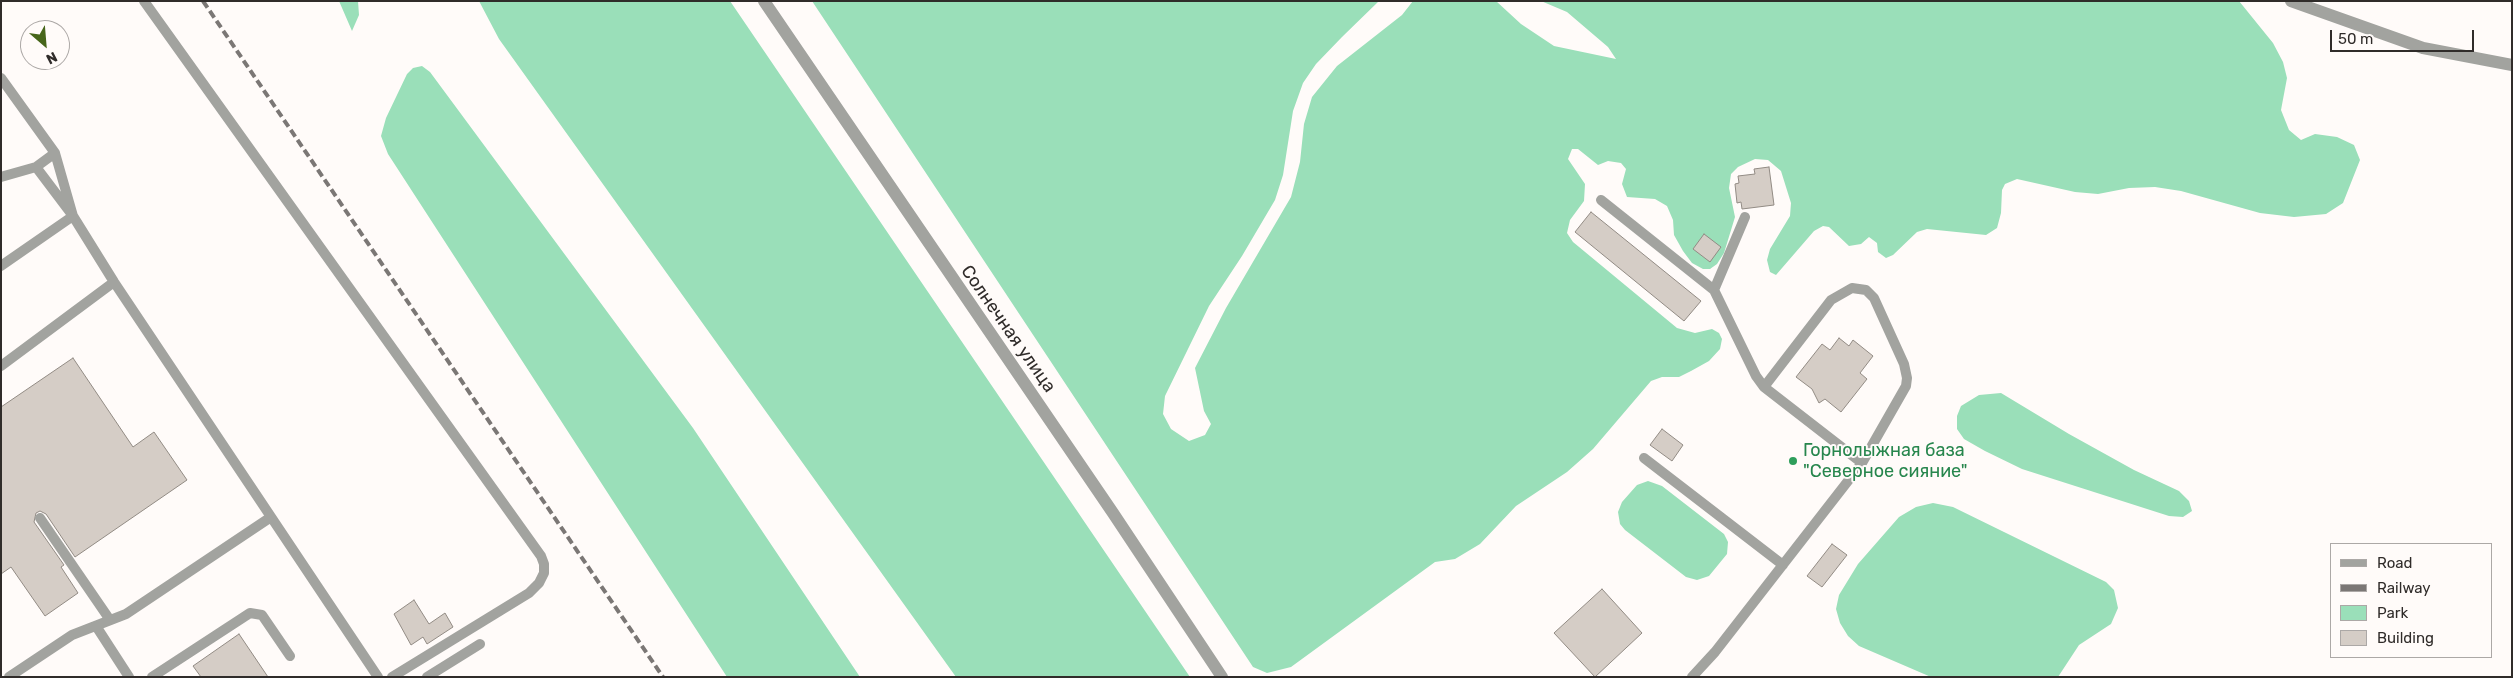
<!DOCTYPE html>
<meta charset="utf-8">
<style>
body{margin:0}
#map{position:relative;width:2513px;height:678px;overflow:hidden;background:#fffbf9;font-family:Rubik,sans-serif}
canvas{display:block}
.frame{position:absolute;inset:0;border:2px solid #302c2a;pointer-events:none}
.legend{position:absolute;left:2330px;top:543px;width:162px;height:115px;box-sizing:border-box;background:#fffbf9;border:1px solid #aca8a6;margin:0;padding:6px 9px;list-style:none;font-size:15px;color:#302c2a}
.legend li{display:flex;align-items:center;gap:10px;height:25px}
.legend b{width:25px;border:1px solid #aca8a6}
.north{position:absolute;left:20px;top:20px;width:50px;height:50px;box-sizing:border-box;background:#fffbf9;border:1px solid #aca8a6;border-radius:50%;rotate:153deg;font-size:14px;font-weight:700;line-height:20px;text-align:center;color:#302c2a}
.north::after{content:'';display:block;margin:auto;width:18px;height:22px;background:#47661b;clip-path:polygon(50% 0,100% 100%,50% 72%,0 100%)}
.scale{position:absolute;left:2330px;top:30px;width:144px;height:22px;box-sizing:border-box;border:2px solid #302c2a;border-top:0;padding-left:6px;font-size:15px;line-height:18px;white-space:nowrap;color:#302c2a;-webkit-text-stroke:4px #fffbf9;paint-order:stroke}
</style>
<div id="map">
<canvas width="2513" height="678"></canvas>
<div class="frame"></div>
<ul class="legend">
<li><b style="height:6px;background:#a2a39f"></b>Road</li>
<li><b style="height:6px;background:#7b7775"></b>Railway</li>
<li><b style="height:14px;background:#9adfb9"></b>Park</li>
<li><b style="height:14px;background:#d5cdc6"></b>Building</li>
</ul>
<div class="north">N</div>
<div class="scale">50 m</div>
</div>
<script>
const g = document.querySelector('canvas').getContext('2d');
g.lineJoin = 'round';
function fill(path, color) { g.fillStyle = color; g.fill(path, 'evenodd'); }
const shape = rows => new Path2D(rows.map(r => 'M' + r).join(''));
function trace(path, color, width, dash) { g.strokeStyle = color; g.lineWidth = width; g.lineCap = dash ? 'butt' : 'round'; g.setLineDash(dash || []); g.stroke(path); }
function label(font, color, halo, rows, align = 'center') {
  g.font = font + ' Rubik,sans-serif'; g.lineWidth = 4; g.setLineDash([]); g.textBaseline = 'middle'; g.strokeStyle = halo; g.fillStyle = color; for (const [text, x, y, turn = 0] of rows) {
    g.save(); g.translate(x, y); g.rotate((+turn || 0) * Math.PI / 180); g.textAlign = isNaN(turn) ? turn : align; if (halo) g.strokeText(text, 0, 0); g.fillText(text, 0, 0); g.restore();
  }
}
const green = shape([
 [339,1,358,1,359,15,352,31],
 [479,1,730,1,1190,677,956,677,499,39],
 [812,1,1379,1,1342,37,1316,64,1303,83,1293,111,1283,175,1275,200,1242,256,1209,306,1165,396,1163,414,1171,429,1189,441,1205,435,1211,424,1204,411,1195,368,1226,308,1291,197,1300,162,1304,124,1312,97,1337,66,1402,15,1413,1,1496,1,1521,24,1554,46,1616,59,1608,47,1567,12,1541,1,2239,1,2273,43,2283,62,2287,78,2281,110,2289,130,2301,140,2315,134,2337,137,2354,145,2360,160,2343,203,2326,214,2294,217,2260,213,2181,191,2155,187,2129,188,2098,194,2075,192,2017,179,2005,184,2002,190,2001,213,1997,228,1986,235,1927,229,1917,232,1893,255,1886,258,1878,252,1877,243,1869,237,1861,244,1849,246,1829,227,1823,226,1814,231,1776,275,1770,272,1767,260,1770,249,1790,216,1791,203,1781,171,1768,160,1755,159,1738,167,1731,174,1729,188,1735,217,1724,253,1717,264,1710,269,1703,269,1692,263,1683,251,1674,235,1673,220,1667,206,1655,199,1627,197,1622,184,1626,169,1621,163,1608,161,1598,165,1578,149,1572,149,1568,159,1585,184,1584,201,1570,220,1567,233,1573,242,1677,328,1695,333,1712,329,1719,333,1722,339,1720,349,1709,361,1691,371,1679,377,1662,377,1651,381,1593,449,1567,472,1516,506,1480,544,1455,559,1435,562,1291,667,1267,673,1253,667],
 [422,66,430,72,693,428,860,677,727,677,388,154,381,136,386,118,407,74,413,68],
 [2001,393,2069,434,2134,470,2179,491,2189,501,2192,511,2183,517,2169,516,2022,469,1985,451,1964,439,1957,429,1957,416,1961,406,1979,395],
 [1648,481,1662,486,1724,534,1728,542,1727,554,1709,576,1697,580,1686,577,1625,530,1620,524,1618,512,1622,502,1637,485],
 [1933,503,1953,507,2106,582,2114,590,2118,608,2111,624,2079,645,2058,677,1931,677,1859,646,1848,636,1840,623,1836,609,1839,595,1858,564,1899,517,1916,507]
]);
const building = shape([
 [1769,167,1774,205,1742,209,1741,202,1737,203,1735,184,1739,183,1738,176,1755,174,1754,169,1769,167],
 [1591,212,1701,301,1684,321,1575,232,1591,212],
 [1704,234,1721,247,1710,262,1693,249,1704,234],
 [1839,338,1849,346,1853,340,1873,356,1860,373,1867,379,1841,412,1825,399,1819,403,1812,389,1796,377,1822,344,1830,350,1839,338],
 [73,358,133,447,154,432,187,480,75,557,46,514,40,511,36,513,34,522,64,565,61,567,78,593,45,616,11,567,1,574,1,407,73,358],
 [1662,429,1683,445,1672,461,1650,445,1662,429],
 [1832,544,1847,555,1822,587,1807,576,1832,544],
 [1602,589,1642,633,1595,677,1554,633,1602,589],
 [414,600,429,624,445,613,453,627,427,644,423,637,411,645,394,614,414,600],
 [239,634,268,677,201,677,193,666,239,634]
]);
const service = shape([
 [144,1,541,556,544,564,544,573,539,583,529,593,392,677],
 [1,78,55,153,36,167,1,177],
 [36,167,73,216,114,282,378,677],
 [1601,200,1714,290,1756,376,1764,387,1862,463],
 [1,266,73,216,55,153],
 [1714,290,1745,217],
 [1,366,114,282],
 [1644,458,1783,565],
 [40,518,110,620],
 [96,626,129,677],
 [9,677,72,635,126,614,271,517],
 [152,677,250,613,262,615,290,656],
 [427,677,480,644],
 [1692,677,1715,652,1862,463,1906,386,1907,378,1904,364,1874,298,1866,290,1852,288,1831,300,1764,387]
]);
const minor = shape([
 [2291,1,2423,48,2512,65]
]);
const tertiary = shape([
 [764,1,1113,513,1222,677]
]);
const rail = shape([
 [203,1,663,677]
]);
const markers = [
 [1793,461,5,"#2e9e5b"]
];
const streetNames = [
 ["Солнечная улица",1008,329,55]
];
const leisureNames = [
 ["Горнолыжная база",1803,451],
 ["\"Северное сияние\"",1803,472]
];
fill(green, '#9adfb9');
fill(building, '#d5cdc6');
trace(building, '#928b84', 1);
trace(service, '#a2a39f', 10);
trace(minor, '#a2a39f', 12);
trace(tertiary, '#a2a39f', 12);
trace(rail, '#7b7775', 4, [8, 4]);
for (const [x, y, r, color] of markers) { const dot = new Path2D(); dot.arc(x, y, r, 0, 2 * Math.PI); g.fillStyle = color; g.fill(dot); trace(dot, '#fffbf9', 2); }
label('18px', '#302c2a', '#fffbf9', streetNames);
label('18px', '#27864d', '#fffbf9', leisureNames, 'left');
</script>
